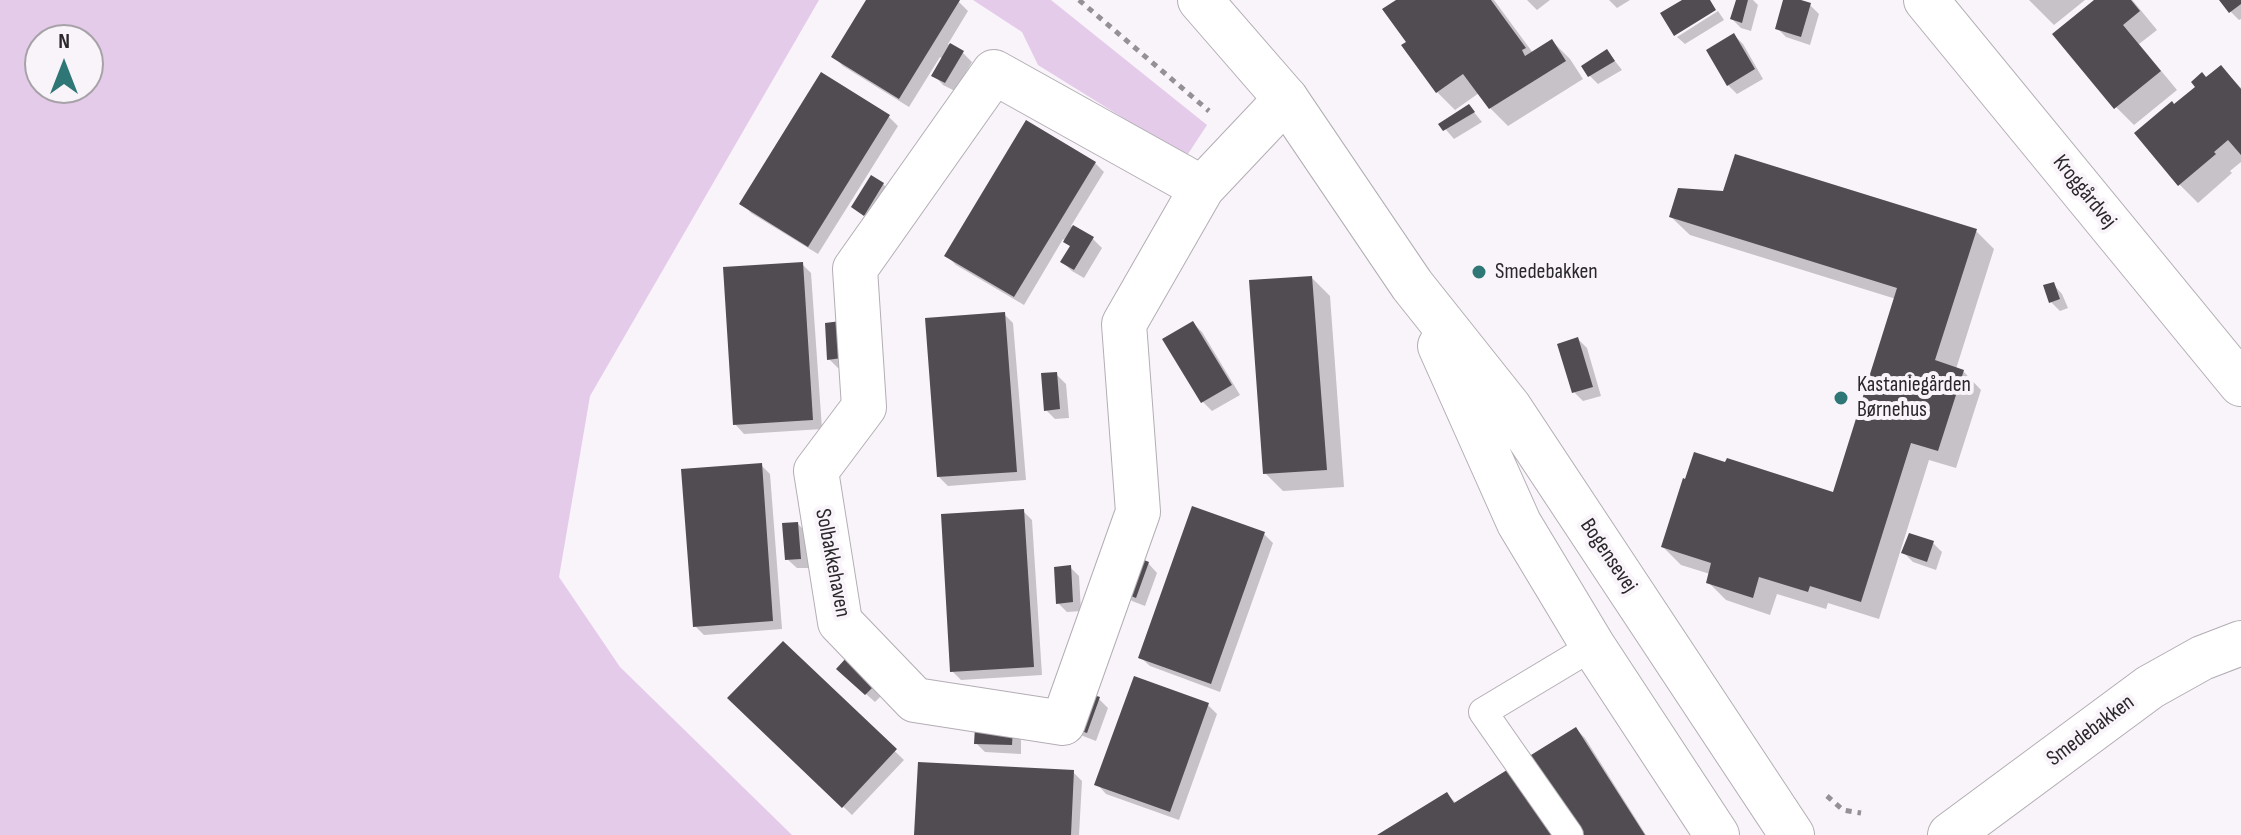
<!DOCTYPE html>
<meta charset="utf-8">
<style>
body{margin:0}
#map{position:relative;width:2241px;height:835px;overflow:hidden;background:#f9f3fa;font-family:"Sofia Sans Condensed",sans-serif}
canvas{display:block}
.north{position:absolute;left:24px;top:24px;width:80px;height:80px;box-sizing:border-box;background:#f9f3fa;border:2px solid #a6a2a7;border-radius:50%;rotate:0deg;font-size:22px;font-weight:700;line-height:32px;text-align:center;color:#2a282b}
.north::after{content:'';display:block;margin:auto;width:28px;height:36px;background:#2e7776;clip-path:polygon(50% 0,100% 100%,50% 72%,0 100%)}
</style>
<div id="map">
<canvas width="2241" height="835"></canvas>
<div class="north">N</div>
</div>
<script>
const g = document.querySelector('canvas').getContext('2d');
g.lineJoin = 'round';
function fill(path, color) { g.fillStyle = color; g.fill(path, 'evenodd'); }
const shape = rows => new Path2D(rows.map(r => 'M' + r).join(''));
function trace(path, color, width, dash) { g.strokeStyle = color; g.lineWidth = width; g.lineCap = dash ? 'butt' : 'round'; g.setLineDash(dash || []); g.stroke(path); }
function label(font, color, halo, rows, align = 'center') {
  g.font = font + ' "Sofia Sans Condensed",sans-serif'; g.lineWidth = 8; g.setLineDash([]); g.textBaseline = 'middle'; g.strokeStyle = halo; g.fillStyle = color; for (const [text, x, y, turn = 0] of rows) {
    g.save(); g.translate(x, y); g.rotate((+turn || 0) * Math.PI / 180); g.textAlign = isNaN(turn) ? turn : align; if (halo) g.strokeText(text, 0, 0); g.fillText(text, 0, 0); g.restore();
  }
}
const green = shape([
 [0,0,819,0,590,396,559,577,620,667,792,835,0,835],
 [40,40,88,40,88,88,40,88],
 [973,0,1051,0,1207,125,1186,157,1038,65,1022,32]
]);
const shadow = shape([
 [869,0,957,0,968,11,948,44,963,53,972,62,955,91,943,85,934,75,943,59,940,57,909,107,843,66,834,57],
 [1399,0,1494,0,1533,53,1552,41,1570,59,1583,79,1508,126,1490,108,1479,93,1455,110,1437,92,1404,46,1409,43],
 [1527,0,1550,0,1537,10],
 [1609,0,1630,0,1617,8],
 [1738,0,1753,0,1758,5,1751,31,1741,28,1732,19],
 [1785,0,1794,0,1810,5,1819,14,1810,45,1786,37,1777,28],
 [2029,0,2085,0,2054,25],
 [2097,0,2132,0,2134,2,2157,30,2139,44,2177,90,2134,125,2116,107],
 [2222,0,2241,0,2241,19,2239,20,2230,11],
 [1718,11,1724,20,1685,44,1677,37],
 [1734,35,1743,44,1763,79,1737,94,1728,85],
 [1607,51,1622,70,1598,84,1589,75],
 [2221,67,2241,88,2241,162,2230,171,2232,173,2198,203,2180,185,2137,133,2174,106],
 [1469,106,1482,122,1454,139,1441,124],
 [889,117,898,126,818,254,751,213,742,203],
 [1095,163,1104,172,1071,226,1093,239,1102,248,1084,278,1072,271,1062,262,1071,247,1063,239,1024,305,956,265,947,256],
 [883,184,892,193,874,223,854,207],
 [1671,217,1976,231,1994,249,1956,369,1963,371,1981,390,1956,468,1929,460,1879,619,1828,603,1826,609,1777,594,1770,615,1726,600,1708,582,1710,574,1681,565,1663,547,1835,494,1896,299,1690,235],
 [802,264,811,273,822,429,744,434,735,424],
 [1312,278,1330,296,1344,487,1283,491,1265,473],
 [2053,284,2062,294,2068,308,2060,311,2051,302],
 [1004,314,1013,323,1026,480,948,486,939,477],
 [840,323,851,366,838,368,829,359],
 [1193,323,1202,332,1240,395,1212,411,1203,402,1165,340],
 [1578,339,1587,348,1601,396,1583,401,1574,392],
 [1056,374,1066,384,1069,418,1055,419,1046,410],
 [761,465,770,474,782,629,704,635,695,626],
 [1023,511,1032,520,1042,675,961,680,952,671],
 [798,524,807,533,810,568,797,568,787,559],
 [1264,534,1273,543,1220,692,1150,666,1140,657],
 [1933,543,1942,552,1936,570,1913,562,1904,553],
 [1148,563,1157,573,1145,606,1132,601,1123,591],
 [1070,567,1079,576,1081,611,1067,612,1058,603],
 [783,644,904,760,852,815,730,698],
 [847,660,883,694,875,702,848,678],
 [1099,699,1108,708,1096,741,1083,736,1074,727],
 [1208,705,1217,714,1179,820,1106,794,1097,784],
 [1576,729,1585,738,1646,835,1381,835,1447,794,1456,803],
 [1012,731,1021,740,1021,754,985,752,976,743],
 [1073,772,1082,781,1079,835,916,835]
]);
const building = shape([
 [866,0,960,0,899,99,831,57],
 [1396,0,1491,0,1526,48,1522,50,1525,56,1552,39,1566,61,1489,109,1463,74,1436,93,1401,45,1406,42,1382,9],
 [1682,0,1710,0,1716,10,1674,36,1660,13],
 [1736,0,1748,0,1742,23,1730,19],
 [1783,0,1801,0,1811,3,1801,37,1775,29],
 [2094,0,2131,0,2140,11,2123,25,2161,71,2114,109,2052,34],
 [2219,0,2241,0,2241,4,2229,13],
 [1734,33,1755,69,1727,86,1706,50],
 [950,43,964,51,945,83,931,76],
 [1607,49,1615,61,1588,77,1581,66],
 [2221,65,2241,89,2241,155,2228,140,2214,152,2216,154,2178,186,2134,133,2172,101,2174,104,2195,87,2191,82,2202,72,2206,77],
 [821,72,890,115,808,247,739,204],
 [1469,104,1475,112,1443,131,1438,124],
 [1026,120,1096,162,1014,297,944,256],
 [1735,154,1977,229,1935,360,1964,370,1938,451,1911,443,1861,602,1810,586,1808,592,1759,577,1753,598,1706,583,1711,563,1661,547,1683,478,1685,479,1694,452,1725,462,1727,458,1833,492,1897,288,1669,217,1678,188,1723,191],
 [871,175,884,183,864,216,851,207],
 [1073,225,1094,237,1074,270,1060,262,1070,246,1063,242],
 [803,262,813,420,733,425,723,267],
 [1312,276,1327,470,1263,474,1249,280],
 [2054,282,2060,299,2049,303,2043,285],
 [1005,312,1017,472,937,477,925,318],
 [841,321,842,358,827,360,825,323],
 [1193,321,1232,385,1201,403,1162,339],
 [1578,337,1593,387,1572,393,1557,344],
 [1057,372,1060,409,1044,411,1041,373],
 [762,463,773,621,693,627,681,469],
 [1192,506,1265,532,1211,684,1138,658],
 [1024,509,1034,667,950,672,941,514],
 [798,522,801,559,785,560,782,523],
 [1909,533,1934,541,1927,562,1901,553],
 [1134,556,1149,562,1136,598,1121,592],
 [1071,565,1073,602,1056,604,1054,567],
 [783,641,897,749,842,808,727,698],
 [847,657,876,684,865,695,836,669],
 [1134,676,1209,703,1170,812,1094,785],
 [1084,692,1100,697,1087,733,1072,728],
 [975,727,1013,729,1012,745,974,744],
 [1576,727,1645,835,1377,835,1447,792,1454,803],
 [918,762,1074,770,1071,835,914,835]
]);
const path = shape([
 [1079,0,1209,111],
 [1827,796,1843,810,1861,813]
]);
const lane = shape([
 [1569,835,1483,712,1593,646]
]);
const street = shape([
 [1926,0,2241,384],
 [1202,188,994,72,855,269,864,407,816,471,840,622,915,700,1063,723,1138,512,1124,324,1202,188,1286,99]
]);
const secondary = shape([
 [1200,0,1286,99,1412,285,1509,407,1792,835],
 [1440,346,1519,523,1593,646,1717,835],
 [1950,835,2150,687,2202,658,2241,643]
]);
const markers = [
 [1479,272,8,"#2e7776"],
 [1841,398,8,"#2e7776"]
];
const streetNames = [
 ["Kroggårdvej",2084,192,51],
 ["Bogensevej",1608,556,56],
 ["Solbakkehaven",832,563,79],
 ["Smedebakken",2091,731,-37]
];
const poiNames = [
 ["Smedebakken",1495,272],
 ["Kastaniegården",1857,385],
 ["Børnehus",1857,410]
];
fill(green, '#e4cbea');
fill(shadow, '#0003');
fill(building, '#514c52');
trace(lane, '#b3adb4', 30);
trace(street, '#b3adb4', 46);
trace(secondary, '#b3adb4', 46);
trace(path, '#949095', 5, [6, 6]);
trace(lane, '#fff', 28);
trace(street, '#fff', 44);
trace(secondary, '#fff', 44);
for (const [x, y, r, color] of markers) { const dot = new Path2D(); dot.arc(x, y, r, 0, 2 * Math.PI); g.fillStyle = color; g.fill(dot); trace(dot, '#f9f3fa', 3); }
label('22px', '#2a282b', '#f9f3fa', streetNames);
label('22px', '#2a282b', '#f9f3fa', poiNames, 'left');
</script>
